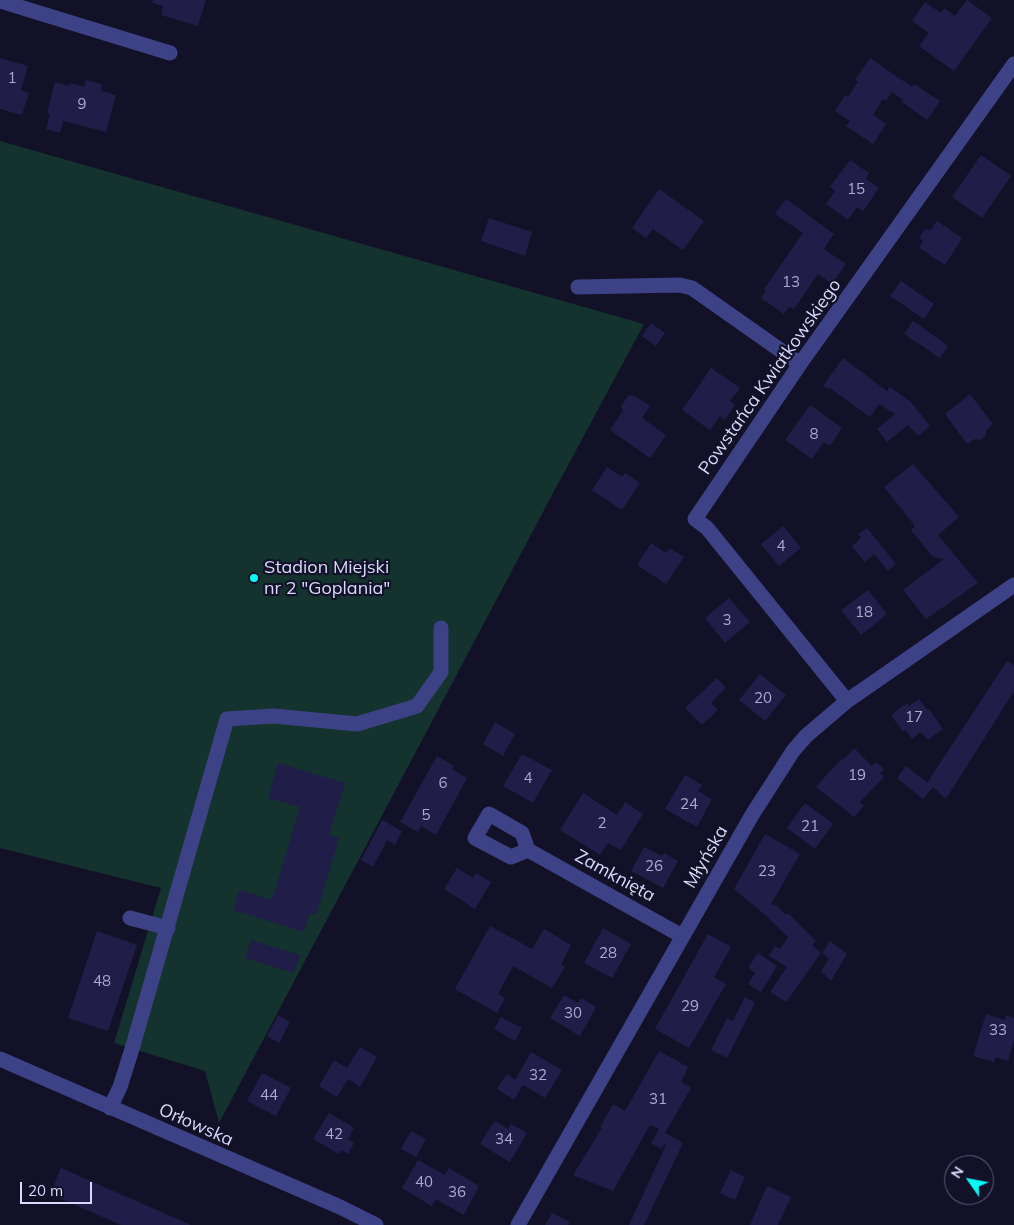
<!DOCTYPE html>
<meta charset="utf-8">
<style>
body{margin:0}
#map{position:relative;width:1014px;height:1225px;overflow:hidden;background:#121128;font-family:Mulish,sans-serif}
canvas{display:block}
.north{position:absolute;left:944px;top:1155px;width:50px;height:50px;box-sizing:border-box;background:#121128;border:1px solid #62617e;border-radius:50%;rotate:303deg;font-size:14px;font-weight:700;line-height:20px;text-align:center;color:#d9d9fe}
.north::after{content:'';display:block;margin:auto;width:18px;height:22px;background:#0af9f7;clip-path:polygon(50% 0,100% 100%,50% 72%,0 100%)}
.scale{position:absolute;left:20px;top:1182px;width:72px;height:22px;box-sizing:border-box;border:2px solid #d9d9fe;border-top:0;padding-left:6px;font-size:15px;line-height:18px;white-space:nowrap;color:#d9d9fe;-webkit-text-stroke:4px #121128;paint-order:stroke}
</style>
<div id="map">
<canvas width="1014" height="1225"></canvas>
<div class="north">N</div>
<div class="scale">20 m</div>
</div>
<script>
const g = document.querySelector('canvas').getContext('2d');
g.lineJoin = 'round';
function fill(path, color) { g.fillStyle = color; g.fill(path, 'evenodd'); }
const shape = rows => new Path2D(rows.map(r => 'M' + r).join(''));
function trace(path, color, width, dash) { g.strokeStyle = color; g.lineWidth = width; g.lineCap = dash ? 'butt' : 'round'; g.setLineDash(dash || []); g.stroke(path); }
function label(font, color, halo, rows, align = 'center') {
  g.font = font + ' Mulish,sans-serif'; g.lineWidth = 4.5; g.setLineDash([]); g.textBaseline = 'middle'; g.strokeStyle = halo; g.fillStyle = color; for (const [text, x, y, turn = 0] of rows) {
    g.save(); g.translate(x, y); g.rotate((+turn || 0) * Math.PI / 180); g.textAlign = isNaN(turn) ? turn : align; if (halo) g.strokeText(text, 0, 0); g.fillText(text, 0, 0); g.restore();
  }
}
const green = shape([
 [0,141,644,324,552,495,219,1123,205,1071,114,1043,161,888,0,848]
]);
const building = shape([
 [153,0,206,0,198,26,161,15,163,6,152,3],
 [967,0,992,18,954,71,919,46,929,33,912,21,925,2,941,13,944,8,955,16],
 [0,58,28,66,21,90,29,93,22,115,0,109],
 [870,58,912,87,914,84,940,101,927,120,902,102,903,100,892,92,886,101,883,99,873,115,886,124,873,144,846,126,850,121,835,111,845,95,848,97,858,82,855,80],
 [86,80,102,84,101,91,116,95,106,132,63,121,60,133,46,129,50,114,47,114,55,82,68,86,69,83,84,87],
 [981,155,1011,176,982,218,952,197],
 [850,160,869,173,866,179,879,188,863,211,857,207,848,220,826,204,835,191,830,187],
 [659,189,704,221,683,250,653,229,646,238,632,228],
 [786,199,834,234,824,249,846,264,832,284,818,274,794,309,789,307,784,314,761,298,766,291,764,289,803,233,775,214],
 [489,218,532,232,525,256,481,241],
 [937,221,962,238,945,265,919,248,923,241,919,238,926,228,930,231],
 [901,281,934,304,924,319,890,296],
 [913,321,948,346,940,358,904,334],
 [651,323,665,333,656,346,642,336],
 [843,358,887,391,890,387,911,402,930,426,918,436,908,425,887,442,877,429,895,414,879,404,870,417,830,388,828,389,823,386],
 [711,368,740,388,730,401,735,405,725,420,720,416,710,430,682,410],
 [970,394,993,424,986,430,986,435,980,440,975,439,967,444,945,414],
 [629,395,635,396,650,406,642,418,666,435,650,458,610,430,623,411,621,406],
 [810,405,842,428,830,446,824,442,812,459,785,440],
 [913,464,959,517,938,535,978,583,926,619,903,590,944,559,933,557,911,530,915,526,884,487],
 [607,467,622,477,625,473,640,483,622,510,592,490],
 [783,526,801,548,779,566,761,544],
 [867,528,896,564,888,571,874,554,865,562,852,546,861,538,858,534],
 [651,543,666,553,670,548,684,557,666,584,637,565],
 [868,590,887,614,861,635,841,610],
 [729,598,750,622,725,643,705,618],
 [1007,661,1014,665,1014,691,946,799,933,787,923,799,897,778,906,766,927,783],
 [760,674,786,695,765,721,739,700],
 [717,678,726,688,711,703,718,710,702,725,685,708],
 [919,699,927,710,929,709,943,729,928,740,921,732,912,739,906,730,903,732,891,715,907,703,909,706],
 [495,722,515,734,503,756,483,744],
 [854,748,872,766,876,762,884,769,880,773,884,777,860,802,864,806,854,817,816,787,829,772,843,758,844,759],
 [522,754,552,770,533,803,503,786],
 [437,756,454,766,452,769,467,778,436,835,421,826,418,832,400,822],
 [278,763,345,783,329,835,339,838,316,915,310,913,304,932,233,910,239,890,272,900,300,807,268,798],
 [685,775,702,785,698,791,712,799,697,827,665,809],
 [583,793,617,815,625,802,643,814,621,850,608,843,600,855,560,830],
 [805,803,833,824,815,849,787,828],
 [382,820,402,831,395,845,387,840,373,867,361,860],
 [765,834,800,854,771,904,777,906,786,915,788,913,816,941,812,945,821,953,786,1002,770,992,787,967,769,956,775,946,780,949,788,937,764,914,734,889],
 [644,847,662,856,664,853,678,861,663,888,631,871],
 [457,868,473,878,476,873,491,882,475,909,444,889],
 [490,926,532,949,544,929,571,945,561,965,565,967,552,988,513,966,498,994,505,998,497,1013,455,989],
 [603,928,631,944,612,978,584,963],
 [97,931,137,945,108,1031,68,1018],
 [708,934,731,947,714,977,726,984,689,1048,655,1029],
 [251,940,300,955,294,973,245,958],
 [830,941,847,954,831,981,821,971,829,959,822,953],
 [758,953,777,966,761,992,748,984,755,973,748,968],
 [564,995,578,1003,581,998,596,1007,580,1036,550,1018],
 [745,997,755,1003,727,1058,711,1050,727,1018,733,1021],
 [986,1014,1005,1020,1006,1015,1014,1018,1014,1040,1008,1061,996,1057,994,1062,973,1056],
 [278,1015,290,1022,279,1043,267,1036],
 [501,1017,522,1028,515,1041,494,1029],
 [360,1047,377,1057,360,1087,348,1079,337,1097,319,1086,334,1060,347,1068],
 [659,1051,688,1067,681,1082,691,1088,665,1133,683,1143,644,1225,629,1225,666,1145,664,1144,662,1149,651,1143,659,1129,650,1125,613,1191,573,1175,602,1128,600,1127,613,1104,625,1111],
 [531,1052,562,1070,545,1098,523,1085,514,1100,497,1089,507,1074,515,1080],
 [262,1073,291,1088,276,1116,247,1101],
 [329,1113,354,1128,348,1139,354,1143,348,1154,341,1150,339,1154,313,1139],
 [494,1121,508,1129,511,1124,527,1133,510,1162,480,1144],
 [411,1131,426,1139,416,1157,401,1149],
 [418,1160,445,1175,449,1168,479,1186,464,1215,436,1199,432,1206,402,1188],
 [61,1168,191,1225,121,1225,50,1194],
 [731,1170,745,1177,735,1200,720,1193],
 [767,1186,791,1197,778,1225,750,1225],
 [552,1213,570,1222,568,1225,545,1225]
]);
const minor = shape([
 [0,1,170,53],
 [578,287,680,285,692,288,800,364],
 [847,701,707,528,695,519,800,364,1014,64],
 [528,850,511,857,475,838,489,814,522,833,528,850,682,936],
 [130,918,168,928],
 [0,1059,340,1207,376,1225],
 [110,1108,120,1087,132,1049,227,719,274,716,357,724,417,706,441,672,441,628],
 [518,1225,752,815,793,751,806,736,847,701,1014,585]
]);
const markers = [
 [254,578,5,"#0af9f7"]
];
const numberNames = [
 ["1",12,78],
 ["9",82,104],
 ["15",856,189],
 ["13",791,282],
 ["8",814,434],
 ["4",781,546],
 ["18",864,612],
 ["3",727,620],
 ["20",763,698],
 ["17",914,717],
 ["19",857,775],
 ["4",528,778],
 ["6",443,783],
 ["24",689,804],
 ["5",426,815],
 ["2",602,823],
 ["21",810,826],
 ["26",654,866],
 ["23",767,871],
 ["28",608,953],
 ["48",102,981],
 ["29",690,1006],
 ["30",573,1013],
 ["33",998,1030],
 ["32",538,1075],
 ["44",269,1095],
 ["31",658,1099],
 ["42",334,1134],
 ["34",504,1139],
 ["40",424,1182],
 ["36",457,1192]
];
const streetNames = [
 ["Powstańca Kwiatkowskiego",770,377,-55],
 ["Młyńska",706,857,-60],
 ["Zamknięta",615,876,29],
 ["Orłowska",196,1125,24]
];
const poiNames = [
 ["Stadion Miejski",264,568],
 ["nr 2 \"Goplania\"",264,589]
];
fill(green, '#14322e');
fill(building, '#211d49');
trace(minor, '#3d4286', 15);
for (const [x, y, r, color] of markers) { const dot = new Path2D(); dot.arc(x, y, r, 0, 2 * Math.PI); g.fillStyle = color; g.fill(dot); trace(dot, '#121128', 2); }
label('15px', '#abaad1', null, numberNames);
label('18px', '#d9d9fe', '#121128', streetNames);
label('18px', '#d9d9fe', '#121128', poiNames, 'left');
</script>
